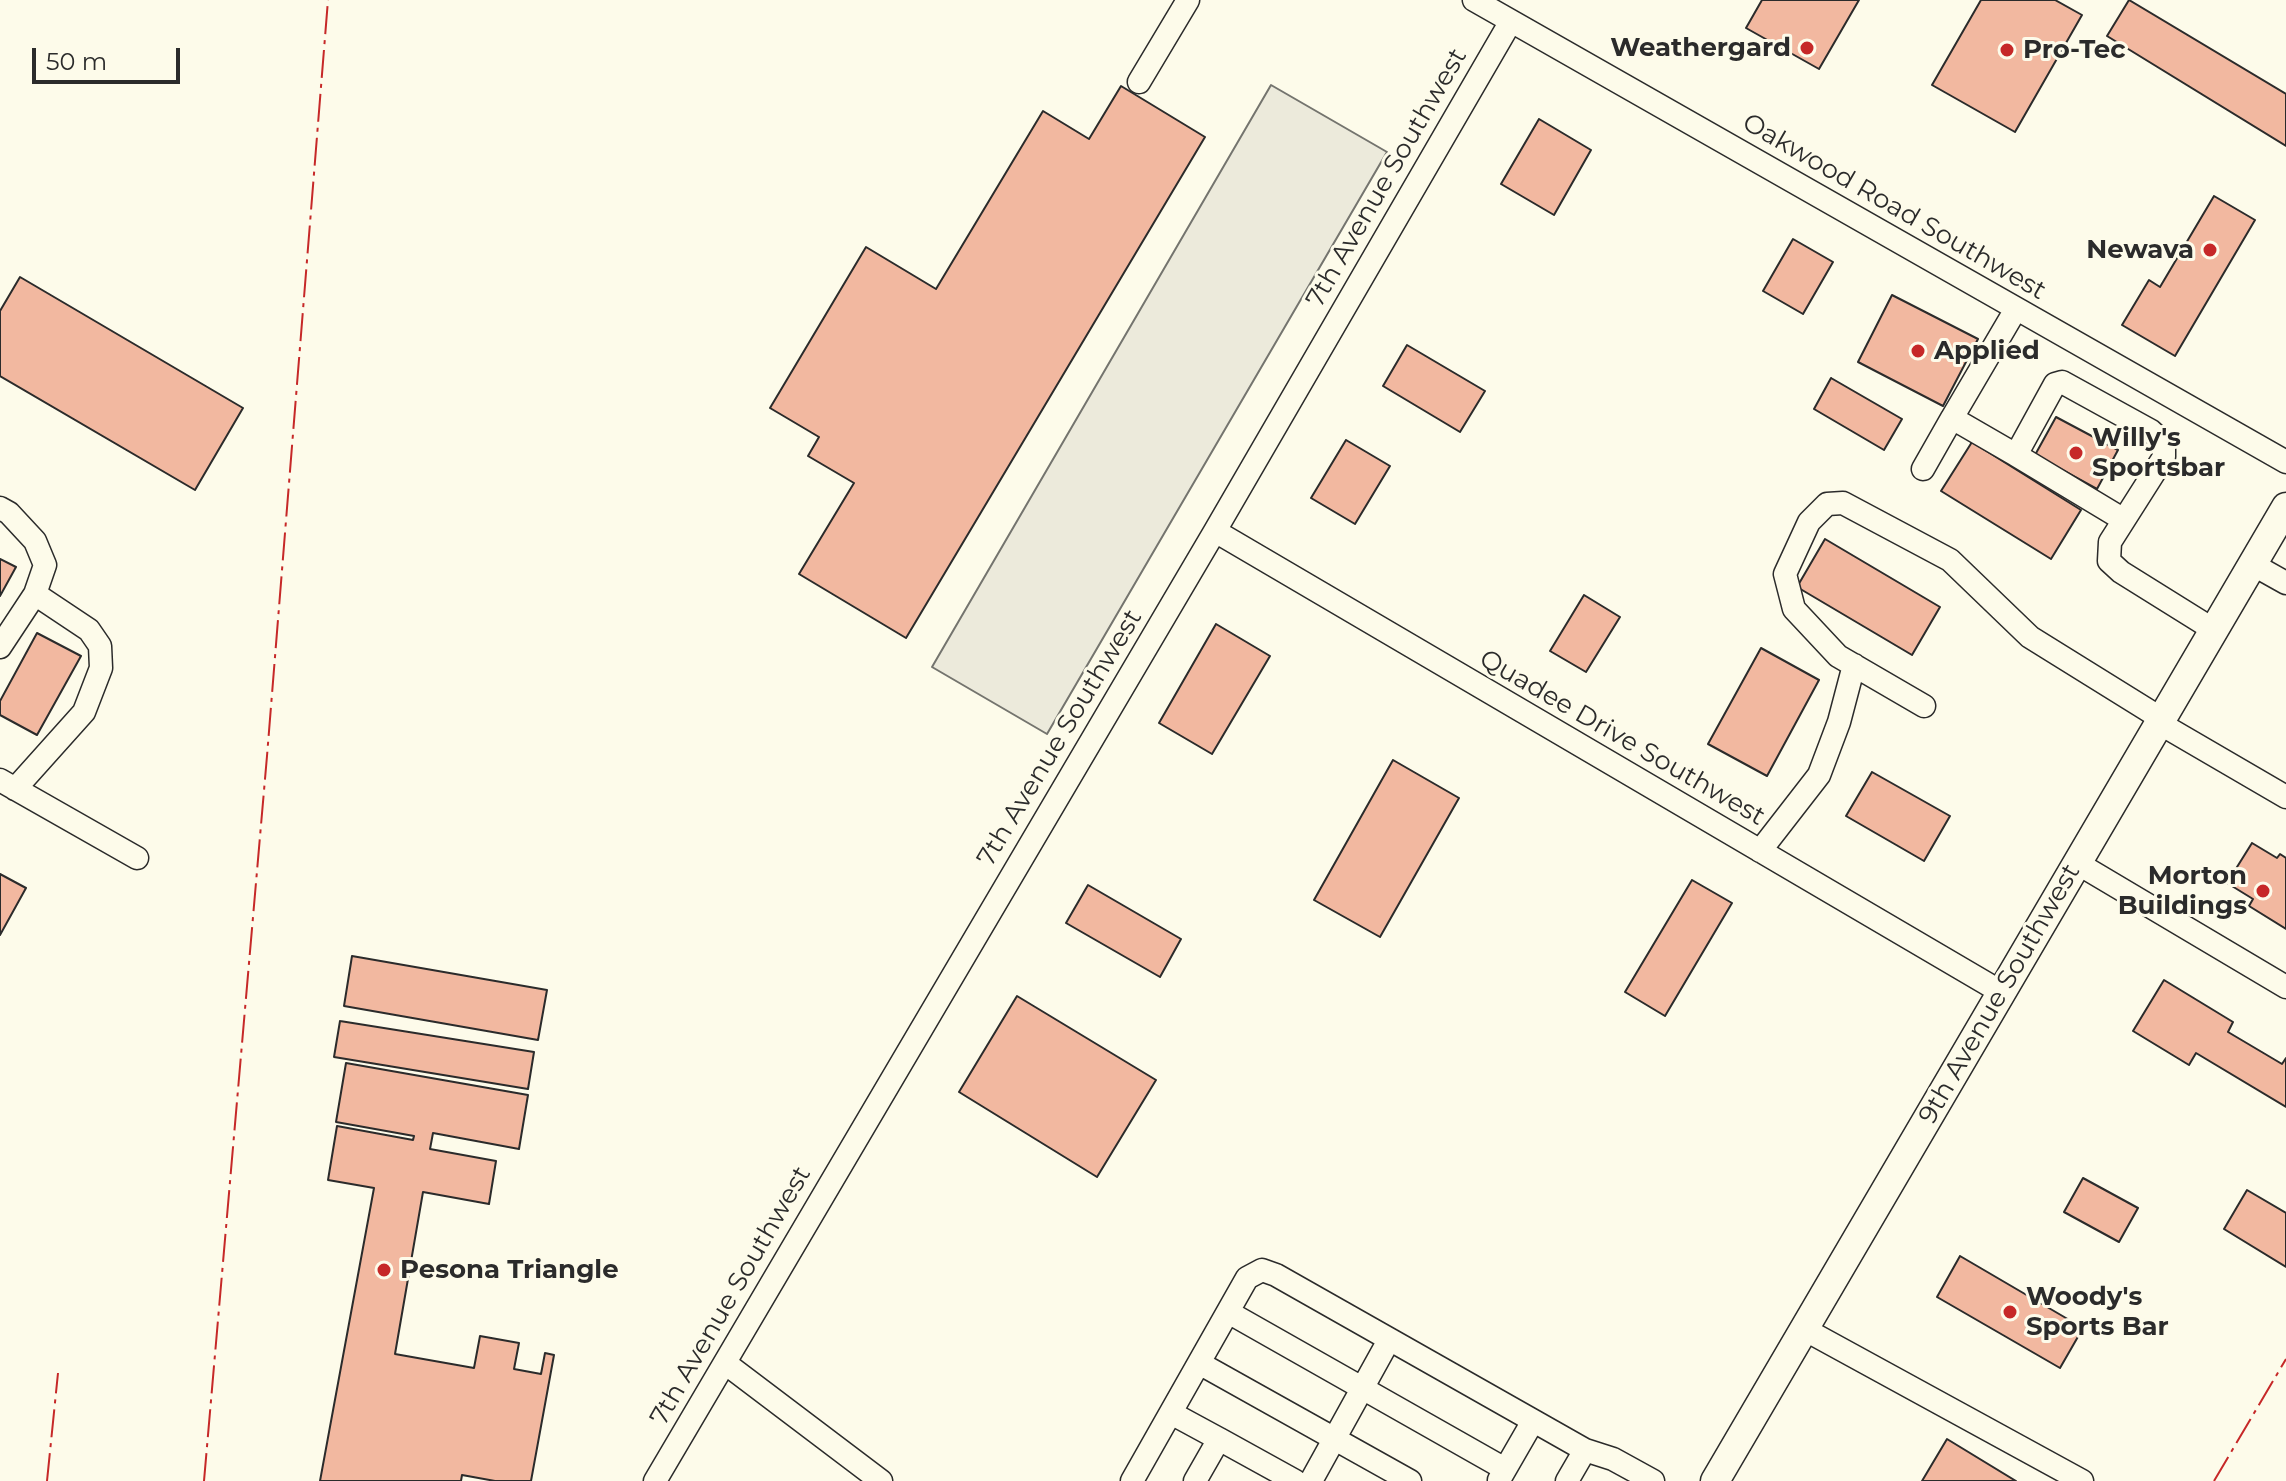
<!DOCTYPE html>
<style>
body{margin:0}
#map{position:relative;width:2286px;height:1481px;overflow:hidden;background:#fdfbea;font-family:Montserrat,sans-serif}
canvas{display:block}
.scale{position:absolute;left:32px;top:48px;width:148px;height:36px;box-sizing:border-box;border:4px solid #2b2b2b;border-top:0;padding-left:10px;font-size:24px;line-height:28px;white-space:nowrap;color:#2b2b2b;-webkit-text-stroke:6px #fdfbea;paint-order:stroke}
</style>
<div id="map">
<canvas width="2286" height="1481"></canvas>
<div class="scale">50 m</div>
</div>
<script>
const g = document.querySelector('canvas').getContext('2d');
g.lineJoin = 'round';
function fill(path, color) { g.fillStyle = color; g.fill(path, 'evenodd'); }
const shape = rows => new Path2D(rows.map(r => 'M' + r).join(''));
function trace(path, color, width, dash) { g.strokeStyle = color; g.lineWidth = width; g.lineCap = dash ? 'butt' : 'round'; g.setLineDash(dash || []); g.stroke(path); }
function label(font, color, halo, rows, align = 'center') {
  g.font = font + ' Montserrat,sans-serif'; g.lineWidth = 6; g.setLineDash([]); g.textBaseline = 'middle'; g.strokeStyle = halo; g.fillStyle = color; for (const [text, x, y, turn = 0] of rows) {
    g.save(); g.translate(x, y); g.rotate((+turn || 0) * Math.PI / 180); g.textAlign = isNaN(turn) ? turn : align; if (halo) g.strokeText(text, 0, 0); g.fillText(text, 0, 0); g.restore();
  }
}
const parking = shape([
 [1271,85,1387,152,1047,734,932,667,1271,85]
]);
const building = shape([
 [1762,0,1859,0,1819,69,1746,28,1762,0],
 [1981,0,2055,0,2082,15,2015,132,1932,85,1981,0],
 [2129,0,2286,94,2286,146,2107,36,2129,0],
 [1121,86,1205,137,906,638,799,574,854,483,808,456,819,437,770,408,866,247,936,289,1043,111,1089,139,1121,86],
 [1539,119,1591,150,1554,215,1501,184,1539,119],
 [2214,196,2255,220,2175,356,2122,325,2149,280,2160,287,2214,196],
 [1793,239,1833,262,1803,314,1763,291,1793,239],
 [20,277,243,408,195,490,0,376,0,311,20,277],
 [1892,295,1978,339,1943,406,1858,362,1892,295],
 [1407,345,1485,391,1460,432,1383,386,1407,345],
 [1831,378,1902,419,1884,450,1814,409,1831,378],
 [2056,417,2118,450,2097,489,2035,455,2056,417],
 [1346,440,1390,466,1355,524,1311,498,1346,440],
 [1972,442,2081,510,2051,559,1941,491,1972,442],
 [1825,539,1940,607,1912,655,1797,587,1825,539],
 [0,559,16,567,0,596,0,559],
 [1584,595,1620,617,1586,672,1550,651,1584,595],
 [1216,624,1270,656,1212,754,1159,723,1216,624],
 [37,633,81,656,37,735,0,715,0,701,37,633],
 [1761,648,1819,680,1767,776,1708,744,1761,648],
 [1393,760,1459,798,1380,937,1314,900,1393,760],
 [1872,772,1950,816,1924,861,1846,816,1872,772],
 [2252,843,2277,858,2280,854,2286,858,2286,929,2249,906,2253,899,2227,883,2252,843],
 [0,874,26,888,0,935,0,874],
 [1692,880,1732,903,1665,1016,1625,992,1692,880],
 [1088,885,1181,939,1160,977,1066,923,1088,885],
 [352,956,547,990,538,1040,344,1006,352,956],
 [2164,980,2233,1022,2228,1032,2282,1064,2286,1058,2286,1107,2196,1053,2189,1065,2133,1031,2164,980],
 [1017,996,1156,1080,1097,1177,959,1092,1017,996],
 [340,1021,534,1052,528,1089,334,1057,340,1021],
 [346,1063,528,1095,519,1149,433,1133,430,1149,496,1161,489,1204,423,1192,395,1354,474,1368,480,1336,519,1343,514,1369,541,1374,545,1353,554,1355,531,1481,495,1481,462,1475,461,1481,320,1481,374,1188,328,1180,337,1126,413,1140,414,1136,336,1122,346,1063],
 [2083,1178,2138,1208,2119,1242,2064,1212,2083,1178],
 [2247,1190,2286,1213,2286,1267,2224,1229,2247,1190],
 [1960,1256,2083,1328,2060,1368,1937,1297,1960,1256],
 [1947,1439,2016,1481,1922,1481,1947,1439]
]);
const minor = shape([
 [1474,0,2286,462],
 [1139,82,1188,0],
 [2016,309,1952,418,2016,455,2055,384,2062,382,2151,431,2164,443,2164,457,2110,542,2109,561,2121,572,2214,630],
 [2016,455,2124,520],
 [1923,469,1952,418],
 [0,508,9,513,35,541,45,565,35,594,0,647],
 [1215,531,2001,992],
 [2252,564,2286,583],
 [1924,706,1838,656,1794,609,1785,574,1809,522,1827,504,1843,503,1950,560,2030,637,2162,719],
 [2159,723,2286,797],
 [0,780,137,858],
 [15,789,84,712,101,668,100,646,89,630,35,594],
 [1760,851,1819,775,1839,722,1854,665],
 [2077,863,2286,987],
 [1228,1312,1505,1469],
 [1804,1329,2082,1481],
 [725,1363,881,1481],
 [1199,1363,1410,1481],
 [1171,1413,1219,1439],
 [1499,1480,1533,1421],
 [655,1481,1215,531,1511,21],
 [1132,1481,1247,1278,1262,1270,1276,1275,1585,1450],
 [1195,1481,1219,1439,1295,1481],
 [1311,1481,1389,1340],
 [1567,1481,1585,1450,1613,1459,1653,1481]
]);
const major = shape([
 [1715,1481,2286,507]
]);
const power = shape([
 [47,1481,58,1373],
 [204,1481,267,756,328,0],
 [2214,1481,2286,1359]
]);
const markers = [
 [1807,48,8,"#c62828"],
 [2007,50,8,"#c62828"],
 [2210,250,8,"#c62828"],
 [1918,351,8,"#c62828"],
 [2076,453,8,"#c62828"],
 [2263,891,8,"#c62828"],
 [384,1270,8,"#c62828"],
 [2010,1312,8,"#c62828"]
];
const poiNames = [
 ["Weathergard",1791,48,"right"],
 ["Pro-Tec",2023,50],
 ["Newava",2194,250,"right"],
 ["Applied",1934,351],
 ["Willy's",2092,438],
 ["Sportsbar",2092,468],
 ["Morton",2247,876,"right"],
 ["Buildings",2247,906,"right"],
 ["Pesona Triangle",400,1270],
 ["Woody's",2026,1297],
 ["Sports Bar",2026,1327]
];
const streetNames = [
 ["7th Avenue Southwest",1387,178,-60],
 ["Oakwood Road Southwest",1894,207,30],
 ["7th Avenue Southwest",1060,738,-59],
 ["Quadee Drive Southwest",1622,738,30],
 ["9th Avenue Southwest",2000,994,-60],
 ["7th Avenue Southwest",731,1296,-60]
];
fill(parking, '#eceadb');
trace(parking, '#74746e', 2);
fill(building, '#f2b8a0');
trace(building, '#2b2b2b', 2);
trace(minor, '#2b2b2b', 25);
trace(major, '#2b2b2b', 31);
trace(minor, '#fdfbea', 22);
trace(major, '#fdfbea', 28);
trace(power, '#c62828', 2, [28, 6, 4, 6]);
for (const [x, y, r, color] of markers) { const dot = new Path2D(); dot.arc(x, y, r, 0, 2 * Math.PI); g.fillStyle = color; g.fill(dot); trace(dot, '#fdfbea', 3); }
label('bold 26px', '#2b2b2b', '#fdfbea', poiNames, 'left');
label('26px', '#2b2b2b', '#fdfbea', streetNames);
</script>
